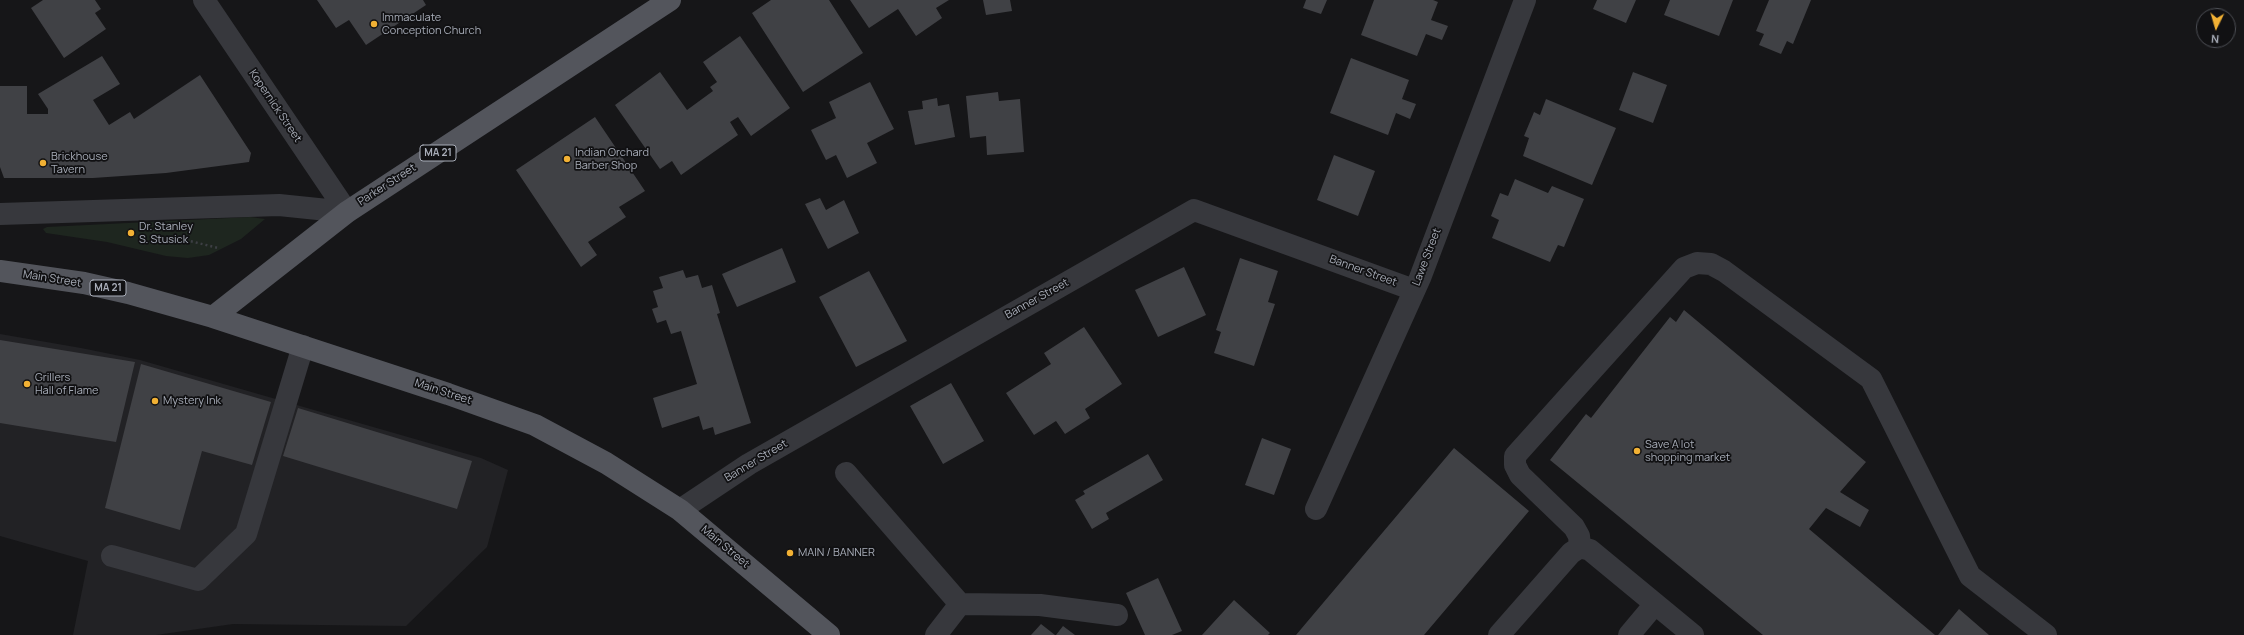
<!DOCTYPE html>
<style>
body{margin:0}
#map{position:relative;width:2244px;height:635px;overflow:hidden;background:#161618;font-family:Manrope,sans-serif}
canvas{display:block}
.north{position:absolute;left:2196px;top:8px;width:40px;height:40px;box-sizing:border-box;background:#111113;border:1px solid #4d4f55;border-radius:50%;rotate:185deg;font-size:11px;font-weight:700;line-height:16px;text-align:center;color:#a8adb8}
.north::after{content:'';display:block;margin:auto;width:14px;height:18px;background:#f2b134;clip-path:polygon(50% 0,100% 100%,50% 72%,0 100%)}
</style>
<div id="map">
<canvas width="2244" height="635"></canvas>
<div class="north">N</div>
</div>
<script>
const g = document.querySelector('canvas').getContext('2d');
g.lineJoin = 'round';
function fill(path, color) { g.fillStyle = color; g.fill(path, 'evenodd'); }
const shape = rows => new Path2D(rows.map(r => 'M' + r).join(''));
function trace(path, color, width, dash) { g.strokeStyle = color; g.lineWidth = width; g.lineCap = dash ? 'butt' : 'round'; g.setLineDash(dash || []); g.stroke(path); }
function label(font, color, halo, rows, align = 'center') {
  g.font = font + ' Manrope,sans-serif'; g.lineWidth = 3.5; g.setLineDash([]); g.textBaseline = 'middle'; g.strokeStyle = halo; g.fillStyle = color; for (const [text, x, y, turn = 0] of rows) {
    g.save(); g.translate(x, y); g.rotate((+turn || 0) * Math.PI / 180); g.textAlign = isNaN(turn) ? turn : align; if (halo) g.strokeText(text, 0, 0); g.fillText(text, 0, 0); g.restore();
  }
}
const built = shape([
 [0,334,81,348,140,360,481,458,508,470,487,547,406,626,233,624,156,635,73,635,88,561,0,536]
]);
const green = shape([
 [250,217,265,219,241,239,209,255,188,258,166,256,107,242,46,233,43,229,47,227]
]);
const building = shape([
 [43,0,95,0,101,9,95,13,106,29,64,58,31,8],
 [317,0,423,0,426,5,366,45,349,20,336,28],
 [771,0,829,0,863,53,803,92,752,13],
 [850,0,949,0,936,8,942,18,916,36,898,9,869,28],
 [983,0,1010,0,1012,11,986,15],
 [1306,0,1327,0,1321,14,1303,8],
 [1374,0,1433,0,1438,2,1431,20,1448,26,1442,40,1426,34,1417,56,1361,35],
 [1597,0,1636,0,1626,23,1593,9],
 [1670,0,1733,0,1719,36,1664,15],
 [1769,0,1811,0,1793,44,1787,41,1781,54,1759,45,1764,34,1756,31],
 [740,36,790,108,751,136,738,117,730,122,738,135,681,175,672,161,660,169,615,105,660,72,687,110,713,91,710,87,717,82,703,62],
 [102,56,120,84,93,100,109,125,130,112,134,119,200,75,251,153,249,162,166,173,93,178,4,178,0,167,0,86,27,86,27,114,48,114,48,109,38,94],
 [1351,58,1409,80,1402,99,1416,104,1410,119,1396,113,1388,135,1330,113],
 [1633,72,1667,85,1653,123,1619,110],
 [870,82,894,129,867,143,877,163,847,178,836,155,826,160,811,130,836,118,829,102],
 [998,92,999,101,1020,99,1024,152,987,155,986,136,970,138,966,96],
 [937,98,938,106,949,104,955,137,915,145,908,111,923,109,922,101],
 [1546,99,1616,128,1592,185,1523,156,1529,138,1524,136,1534,112,1540,115],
 [595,117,645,191,619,207,626,217,588,242,597,255,581,267,516,170],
 [1334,155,1375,171,1358,216,1317,200],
 [1515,179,1548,193,1552,186,1584,199,1564,247,1558,245,1550,262,1492,238,1499,220,1491,216,1500,193,1508,196],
 [820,198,826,210,844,200,859,233,828,249,805,204],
 [782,248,796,282,737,307,722,274],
 [1240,258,1278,271,1268,302,1275,304,1254,366,1214,353,1221,332,1216,330],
 [1184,267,1206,315,1158,337,1135,290],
 [683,270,686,278,698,275,702,288,712,285,720,313,717,314,751,423,715,435,713,427,703,430,699,416,662,428,653,398,697,384,681,331,671,334,666,320,657,323,652,309,658,307,653,291,663,288,659,277],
 [869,271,907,341,856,367,819,297],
 [1684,310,1866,462,1840,492,1869,510,1860,527,1826,508,1809,529,1935,635,1763,635,1550,460,1586,414,1591,418,1670,317,1676,322],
 [1084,327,1122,384,1085,409,1090,418,1065,434,1056,421,1034,435,1006,393,1051,364,1044,353],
 [0,340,135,362,116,442,0,423],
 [141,364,271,402,252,465,202,451,180,530,105,508],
 [951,383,984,441,943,464,910,406],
 [298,408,472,461,457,509,283,456],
 [1262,438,1291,449,1274,495,1245,485],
 [1454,448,1529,511,1424,635,1296,635],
 [1148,454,1163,480,1106,513,1109,519,1092,529,1075,500,1085,494,1083,491],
 [1158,578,1182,631,1172,635,1145,635,1126,593],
 [1234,600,1270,633,1268,635,1202,635],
 [1959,609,1989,635,1938,635],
 [1041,624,1055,635,1031,635],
 [1063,626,1075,635,1056,635]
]);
const path = shape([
 [186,240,218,248]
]);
const minor = shape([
 [204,0,347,212],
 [0,214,279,205,347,212],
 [846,473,960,604,936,635],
 [1316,509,1420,278,1525,0],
 [680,510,749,464,1194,210,1414,290],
 [1580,547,1579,536,1574,527,1520,475,1515,465,1515,456,1684,268,1697,263,1711,264,1724,271,1871,379,1970,576,2046,635],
 [112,556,198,580,246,534,303,346],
 [960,604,1040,605,1117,615],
 [1499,635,1571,553,1580,547,1590,550,1693,635],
 [1629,635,1655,604]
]);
const major = shape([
 [0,271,84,283,128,293,213,317,448,394,535,425,606,463,680,510,829,635],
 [213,317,347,212,670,0]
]);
const markers = [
 [374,24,4,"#f2b134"],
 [567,159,4,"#f2b134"],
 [43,163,4,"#f2b134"],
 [131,233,4,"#f2b134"],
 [27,384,4,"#f2b134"],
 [155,401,4,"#f2b134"],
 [1637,451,4,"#f2b134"],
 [790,553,4,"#f2b134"]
];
const shields = [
 [438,153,36],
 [108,288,36]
];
const shieldNames = [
 ["MA 21",438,153],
 ["MA 21",108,288]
];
const poiNames = [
 ["Immaculate",382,18],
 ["Conception Church",382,31],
 ["Indian Orchard",575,153],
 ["Barber Shop",575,166],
 ["Brickhouse",51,157],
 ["Tavern",51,170],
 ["Dr. Stanley",139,227],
 ["S. Stusick",139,240],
 ["Grillers",35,378],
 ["Hall of Flame",35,391],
 ["Mystery Ink",163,401],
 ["Save A lot",1645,445],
 ["shopping market",1645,458],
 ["MAIN / BANNER",798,553]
];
const streetNames = [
 ["Kopernick Street",275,106,56],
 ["Parker Street",387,185,-33],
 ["Lawe Street",1427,257,-69],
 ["Banner Street",1363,271,20],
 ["Main Street",52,279,9],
 ["Banner Street",1037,299,-29],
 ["Main Street",443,392,18],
 ["Banner Street",756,461,-31],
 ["Main Street",725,547,40]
];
fill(built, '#222225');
fill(green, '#1e261f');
fill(building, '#404145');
trace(path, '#3d3f44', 2.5, [2, 3]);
trace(minor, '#37383d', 22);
trace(major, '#53555c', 22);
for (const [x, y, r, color] of markers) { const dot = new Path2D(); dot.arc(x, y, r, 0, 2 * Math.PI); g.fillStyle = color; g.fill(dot); trace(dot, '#111113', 1.5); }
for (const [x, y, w] of shields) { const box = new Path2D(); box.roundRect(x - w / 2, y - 8, w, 16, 3); g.fillStyle = '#111113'; g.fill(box); trace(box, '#a8adb8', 1); }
label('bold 10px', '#a8adb8', null, shieldNames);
label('11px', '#a8adb8', '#111113', poiNames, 'left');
label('11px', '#a8adb8', '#111113', streetNames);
</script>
